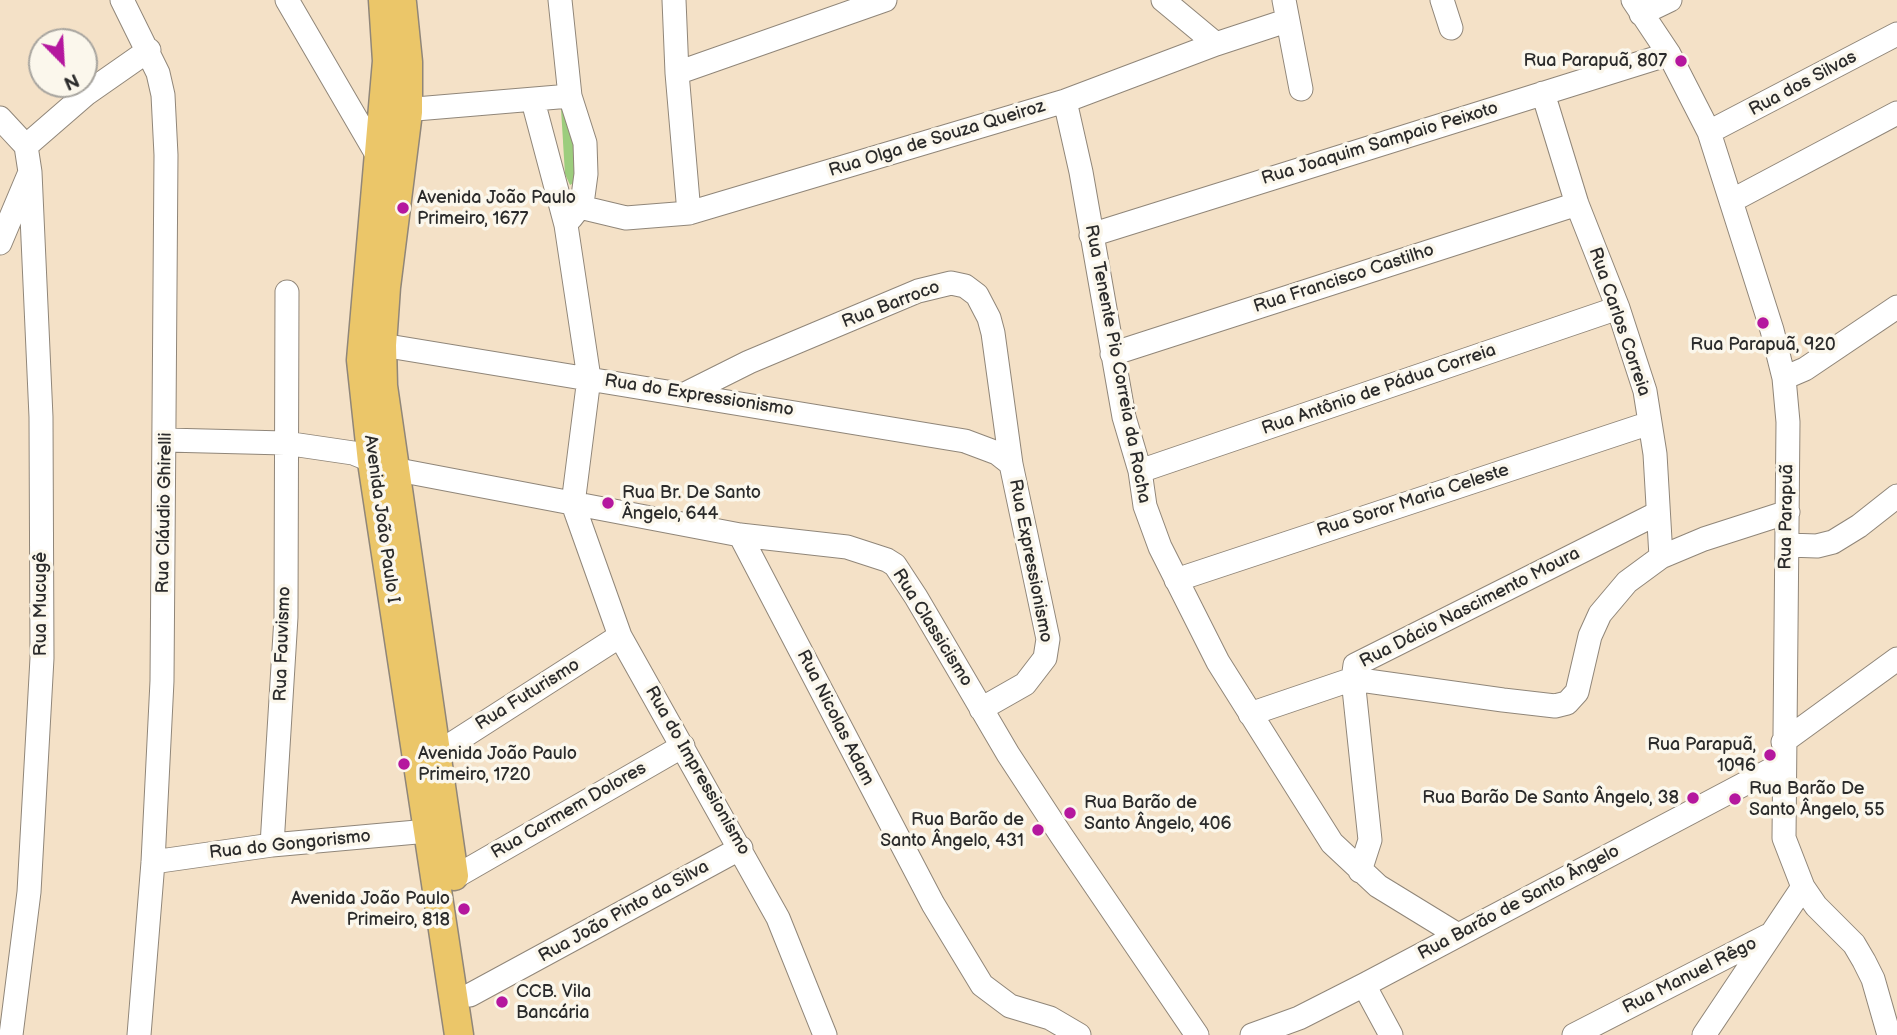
<!DOCTYPE html>
<meta charset="utf-8">
<style>
body{margin:0}
#map{position:relative;width:1897px;height:1035px;overflow:hidden;background:#f4e1c7;font-family:"Balsamiq Sans",sans-serif}
canvas{display:block}
.north{position:absolute;left:28px;top:28px;width:70px;height:70px;box-sizing:border-box;background:#fbf7ec;border:2px solid #a8a59f;border-radius:50%;rotate:156deg;font-size:19px;font-weight:700;line-height:28px;text-align:center;color:#2b2b2b}
.north::after{content:'';display:block;margin:auto;width:24px;height:32px;background:#b5179e;clip-path:polygon(50% 0,100% 100%,50% 72%,0 100%)}
</style>
<div id="map">
<canvas width="1897" height="1035"></canvas>
<div class="north">N</div>
</div>
<script>
const g = document.querySelector('canvas').getContext('2d');
g.lineJoin = 'round';
function fill(path, color) { g.fillStyle = color; g.fill(path, 'evenodd'); }
const shape = rows => new Path2D(rows.map(r => 'M' + r).join(''));
function trace(path, color, width, dash) { g.strokeStyle = color; g.lineWidth = width; g.lineCap = dash ? 'butt' : 'round'; g.setLineDash(dash || []); g.stroke(path); }
function label(font, color, halo, rows, align = 'center') {
  g.font = font + ' "Balsamiq Sans",sans-serif'; g.lineWidth = 7; g.setLineDash([]); g.textBaseline = 'middle'; g.strokeStyle = halo; g.fillStyle = color; for (const [text, x, y, turn = 0] of rows) {
    g.save(); g.translate(x, y); g.rotate((+turn || 0) * Math.PI / 180); g.textAlign = isNaN(turn) ? turn : align; if (halo) g.strokeText(text, 0, 0); g.fillText(text, 0, 0); g.restore();
  }
}
const green = shape([
 [574,107,583,178,570,185,565,174,561,109]
]);
const minor = shape([
 [122,0,158,73,163,95,166,155,162,681,153,862,139,1035],
 [287,0,379,158],
 [560,0,570,96,585,143,586,174,582,204,571,218],
 [674,0,677,73,689,213],
 [1163,0,1216,44],
 [1284,0,1301,89],
 [1442,0,1451,28],
 [1633,0,1669,54,1709,132,1772,330,1784,378,1788,422,1784,838,1803,887,1816,906,1854,944,1864,961,1873,979,1889,1035],
 [1641,14,1670,0],
 [677,73,885,0],
 [1543,93,1577,204,1618,308,1645,391,1655,454,1661,557],
 [533,101,566,225,589,378,573,504,620,636,778,918,825,1035],
 [1065,101,1081,172,1124,417,1140,471,1145,506,1160,547,1218,662,1332,843,1378,886,1458,935],
 [392,111,570,96],
 [0,118,26,146,30,172,0,243],
 [1709,132,1897,34],
 [26,146,86,94,149,50],
 [1733,200,1897,113],
 [580,207,626,218,689,213,1065,101,1216,44,1286,21],
 [1091,235,1669,54],
 [382,345,965,441,997,453,1011,464],
 [1112,354,1577,204],
 [1784,378,1805,369,1897,307],
 [685,394,749,362,918,291,951,283,965,286,977,295,989,318,993,333,1011,464,1048,639,1045,658,1025,684,981,709],
 [166,440,285,443,353,453,393,469,740,535,847,547,887,560,895,565,916,597,1008,754,1061,835,1197,1035],
 [1140,471,1618,308],
 [740,535,933,904,982,985,1010,1006,1050,1018,1079,1035],
 [1787,545,1817,546,1833,542,1859,526,1897,496],
 [1176,580,1650,423],
 [1250,714,1353,679,1503,700,1555,706,1567,703,1577,692,1590,636,1600,614,1627,582,1661,557,1704,539,1788,512],
 [1783,742,1897,659],
 [436,754,620,636],
 [272,845,286,617,287,292],
 [153,862,272,845,428,831],
 [1360,871,1370,840,1353,679,1355,665,1658,513],
 [455,877,683,746],
 [1364,985,1391,1035],
 [470,995,741,848],
 [11,1035,29,892,42,658,41,417,30,172],
 [1252,1035,1299,1018,1364,985,1782,764],
 [1574,1035,1767,936],
 [1704,1035,1803,887]
]);
const major = shape([
 [383,0,387,61,361,360,372,462,459,1035],
 [402,3,408,62,408,112,386,287,382,345,383,386,454,876]
]);
const markers = [
 [1681,61,7,"#b5179e"],
 [403,208,7,"#b5179e"],
 [1763,323,7,"#b5179e"],
 [608,503,7,"#b5179e"],
 [1770,755,7,"#b5179e"],
 [404,764,7,"#b5179e"],
 [1693,798,7,"#b5179e"],
 [1735,799,7,"#b5179e"],
 [1070,813,7,"#b5179e"],
 [1038,830,7,"#b5179e"],
 [464,909,7,"#b5179e"],
 [502,1002,7,"#b5179e"]
];
const poiNames = [
 ["Rua Parapuã, 807",1667,61,"right"],
 ["Avenida João Paulo",417,198],
 ["Primeiro, 1677",417,219],
 ["Rua Parapuã, 920",1763,345,"center"],
 ["Rua Br. De Santo",622,493],
 ["Ângelo, 644",622,514],
 ["Rua Parapuã,",1756,745,"right"],
 ["1096",1756,766,"right"],
 ["Avenida João Paulo",418,754],
 ["Primeiro, 1720",418,775],
 ["Rua Barão De",1749,789],
 ["Santo Ângelo, 55",1749,810],
 ["Rua Barão De Santo Ângelo, 38",1679,798,"right"],
 ["Rua Barão de",1084,803],
 ["Santo Ângelo, 406",1084,824],
 ["Rua Barão de",1024,820,"right"],
 ["Santo Ângelo, 431",1024,841,"right"],
 ["Avenida João Paulo",450,899,"right"],
 ["Primeiro, 818",450,920,"right"],
 ["CCB. Vila",516,992],
 ["Bancária",516,1013]
];
const streetNames = [
 ["Rua dos Silvas",1803,84,-28],
 ["Rua Olga de Souza Queiroz",937,139,-17],
 ["Rua Joaquim Sampaio Peixoto",1380,144,-17],
 ["Rua Francisco Castilho",1344,279,-18],
 ["Rua Barroco",891,305,-21],
 ["Rua Carlos Correia",1619,322,71],
 ["Rua Tenente Pio Correia da Rocha",1117,364,79],
 ["Rua Antônio de Pádua Correia",1379,390,-19],
 ["Rua do Expressionismo",699,396,9],
 ["Rua Soror Maria Celeste",1413,501,-18],
 ["Rua Cláudio Ghirelli",165,513,-89],
 ["Rua Parapuã",1787,517,-89],
 ["Avenida João Paulo I",381,519,82],
 ["Rua Expressionismo",1030,561,79],
 ["Rua Mucugê",41,604,-90],
 ["Rua Dácio Nascimento Moura",1470,608,-27],
 ["Rua Classicismo",932,628,58],
 ["Rua Fauvismo",283,644,-88],
 ["Rua Futurismo",528,695,-32],
 ["Rua Nicolas Adam",835,718,63],
 ["Rua do Impressionismo",697,771,60],
 ["Rua Carmem Dolores",569,811,-30],
 ["Rua do Gongorismo",290,845,-6],
 ["Rua Barão de Santo Ângelo",1519,903,-28],
 ["Rua João Pinto da Silva",624,912,-29],
 ["Rua Manuel Rêgo",1690,976,-27]
];
fill(green, '#9ccd7d');
trace(minor, '#908679', 25);
trace(major, '#908679', 31);
trace(minor, '#fff', 23);
trace(major, '#ebc669', 28);
for (const [x, y, r, color] of markers) { const dot = new Path2D(); dot.arc(x, y, r, 0, 2 * Math.PI); g.fillStyle = color; g.fill(dot); trace(dot, '#fbf7ec', 2.5); }
label('18px', '#2b2b2b', '#fbf7ec', poiNames, 'left');
label('18px', '#2b2b2b', '#fbf7ec', streetNames);
</script>
